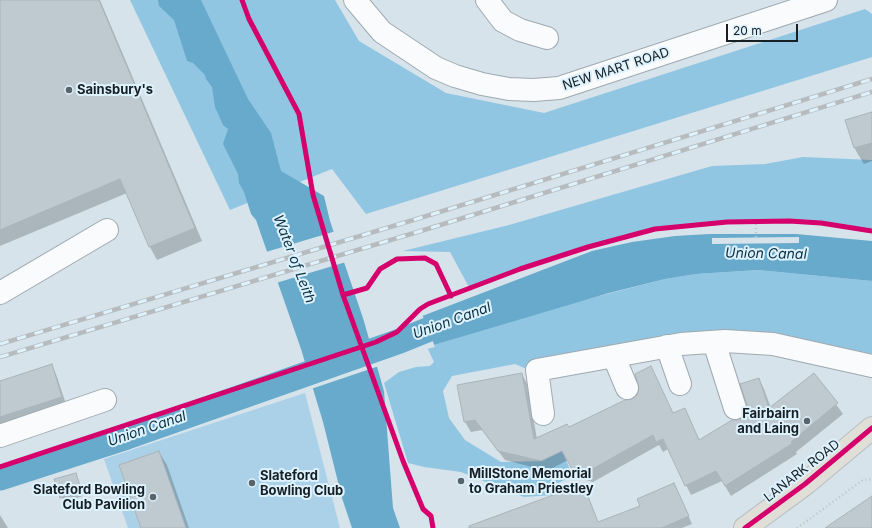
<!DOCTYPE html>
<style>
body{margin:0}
#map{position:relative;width:872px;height:528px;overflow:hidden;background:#d6e3eb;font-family:Inter,sans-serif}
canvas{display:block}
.scale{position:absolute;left:726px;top:24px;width:72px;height:18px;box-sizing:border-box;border:2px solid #161f24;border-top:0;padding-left:5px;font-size:12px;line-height:14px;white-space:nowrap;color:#161f24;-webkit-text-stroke:3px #def2fe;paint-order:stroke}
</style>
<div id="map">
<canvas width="872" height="528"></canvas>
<div class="scale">20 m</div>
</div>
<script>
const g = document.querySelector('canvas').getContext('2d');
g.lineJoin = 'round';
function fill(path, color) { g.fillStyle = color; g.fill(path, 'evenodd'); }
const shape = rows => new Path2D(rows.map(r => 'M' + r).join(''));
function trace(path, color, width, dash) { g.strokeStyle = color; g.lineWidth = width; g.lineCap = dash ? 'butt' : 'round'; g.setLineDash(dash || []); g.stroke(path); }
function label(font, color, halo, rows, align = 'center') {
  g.font = font + ' Inter,sans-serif'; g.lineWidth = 4; g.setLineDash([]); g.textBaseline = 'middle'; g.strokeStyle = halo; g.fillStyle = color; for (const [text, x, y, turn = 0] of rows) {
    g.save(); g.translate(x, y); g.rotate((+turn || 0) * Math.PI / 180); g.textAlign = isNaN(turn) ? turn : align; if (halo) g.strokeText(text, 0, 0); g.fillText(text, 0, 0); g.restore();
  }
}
const green = shape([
 [305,393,340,528,128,528,104,459]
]);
const forest = shape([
 [130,0,335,0,359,41,446,93,544,113,865,9,872,14,872,57,366,214,332,169,230,210],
 [803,157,872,160,872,231,821,223,789,221,727,222,655,229,588,247,470,289,450,252,403,251,509,225,712,166,765,164],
 [758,270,872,281,872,361,794,344,529,370,515,364,452,376,443,391,449,418,465,440,501,462,541,461,562,451,573,476,554,485,553,495,524,497,461,472,424,467,408,463,384,383,399,372,416,367,430,366,434,362,427,347,553,308,665,279,696,274]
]);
const water = shape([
 [158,0,201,0,248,99,271,133,281,171,324,196,330,221,363,318,384,391,393,508,400,528,352,528,342,498,323,422,301,349,256,220,251,214,244,192,239,183,238,174,223,144,228,129,223,125,215,107,212,87,206,79,205,75,193,63,187,61,174,20,159,6],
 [709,234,796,234,872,241,872,281,758,270,696,274,665,279,609,293,427,347,417,318,592,251,632,242,675,236]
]);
const pier = shape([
 [336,231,346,262,276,283,266,252],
 [799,237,799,243,712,244,712,238],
 [422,314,435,347,427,349,399,342,398,340,407,325],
 [372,340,379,366,311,389,303,363]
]);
const shadow = shape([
 [0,0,100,0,202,241,157,260,150,247,127,193,0,246],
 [872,113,872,161,864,164,856,151,846,121],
 [51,365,56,374,67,407,0,428,0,381],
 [651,368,673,414,684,409,700,441,745,417,759,379,764,389,771,408,814,374,843,414,796,452,797,454,731,496,722,481,691,495,668,449,663,452,659,445,593,482,579,478,568,460,547,471,505,460,482,430,471,432,465,422,458,386,522,374,527,384,537,439,569,428,633,400,638,396],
 [159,452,167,465,189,528,142,528],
 [75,474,83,496,64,502,56,480],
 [674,484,692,524,682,528,467,528,564,492,584,487,598,523,641,506],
 [0,515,8,528,0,528]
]);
const canal = shape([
 [0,478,127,437,400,341,432,328]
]);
const building = shape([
 [0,0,99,0,195,228,149,247,120,179,0,230,0,0],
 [872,112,872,143,854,148,845,120,872,112],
 [52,364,62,397,0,417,0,381,52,364],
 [651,366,673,413,685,408,699,440,732,420,738,420,744,417,747,411,747,405,740,384,759,378,769,408,814,373,838,403,791,442,793,443,725,486,716,471,685,486,663,439,656,442,653,435,587,472,572,469,562,451,541,461,498,451,475,420,464,422,457,385,522,373,534,439,567,424,569,427,625,400,632,399,637,395,639,389,635,374,651,366],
 [159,451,186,528,141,528,119,465,159,451],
 [76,473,82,492,60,498,54,479,76,473],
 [674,483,689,516,662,528,470,528,469,526,564,491,584,486,598,522,640,506,637,499,674,483],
 [872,496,872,528,825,528,872,496]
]);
const path = shape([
 [756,237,756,222],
 [343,295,367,288,380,269,397,259,425,258,436,264,451,296],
 [797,528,863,480,872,479]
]);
const minor = shape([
 [355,0,382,32,436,68,455,76,482,84,509,89,534,90,559,88,826,0],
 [487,0,503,21,520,30,547,38],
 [0,293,107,230],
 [714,342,735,408],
 [667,346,680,384],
 [614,357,627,388],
 [543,414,537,370,681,344,725,341,773,344,872,366],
 [0,436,105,400]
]);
const major = shape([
 [745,528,805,484,872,428]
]);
const rail = shape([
 [0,344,420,218,872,79],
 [0,357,424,230,872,92]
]);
const cycleway = shape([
 [242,0,249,19,299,114,313,195,343,295,403,461,423,509,431,516,433,528],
 [343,295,367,288,380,269,397,259,425,258,436,264,451,296],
 [0,467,376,342,397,332,420,309,428,304,520,269,588,247,655,229,727,222,789,221,821,223,872,231],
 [745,528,805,484,872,428]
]);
const markers = [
 [69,90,4,"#59646a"],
 [807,421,4,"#59646a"],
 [461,481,4,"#59646a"],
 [252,483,4,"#59646a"],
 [153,497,4,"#59646a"]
];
const streetNames = [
 ["NEW MART ROAD",616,69,-18],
 ["LANARK ROAD",802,471,-38]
];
const poiNames = [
 ["Sainsbury's",77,90],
 ["Fairbairn",799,414,"right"],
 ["and Laing",799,429,"right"],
 ["MillStone Memorial",469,474],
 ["to Graham Priestley",469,489],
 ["Slateford",260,476],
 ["Bowling Club",260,491],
 ["Slateford Bowling",145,490,"right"],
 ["Club Pavilion",145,505,"right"]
];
const waterNames = [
 ["Union Canal",766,254,1],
 ["Water of Leith",294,259,69],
 ["Union Canal",452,321,-20],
 ["Union Canal",147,429,-19]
];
fill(green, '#aad1e8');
fill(forest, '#91c6e2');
fill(water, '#68aacb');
fill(pier, '#d6e3eb');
fill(shadow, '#0003');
trace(canal, '#68aacb', 25);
fill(building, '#bfcad0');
trace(building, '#a9b3b9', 1);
trace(minor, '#9fa9b0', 24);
trace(major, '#b9bfc4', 24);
trace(path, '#bdc3c6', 2.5, [1, 3]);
trace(minor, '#f9fbfc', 22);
trace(major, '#e0dfd7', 22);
trace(rail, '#b7bbbd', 4.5);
trace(rail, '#def2fe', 3, [9]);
trace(cycleway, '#d6006c', 5);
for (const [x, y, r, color] of markers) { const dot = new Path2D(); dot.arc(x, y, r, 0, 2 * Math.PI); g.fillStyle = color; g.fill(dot); trace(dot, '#def2fe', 1.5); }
label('13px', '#161f24', '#def2fe', streetNames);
label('bold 13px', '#161f24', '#def2fe', poiNames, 'left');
label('italic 14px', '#083042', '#def2fe', waterNames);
</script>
